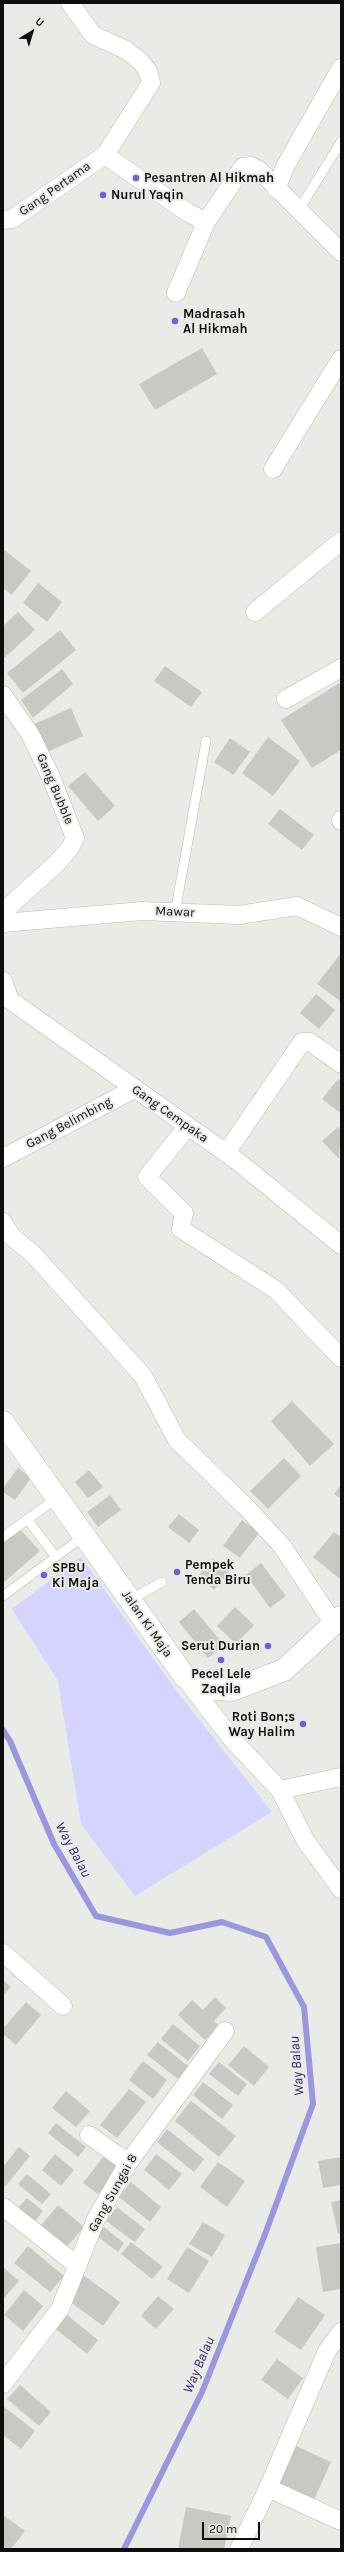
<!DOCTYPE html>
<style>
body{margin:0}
#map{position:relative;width:344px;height:2552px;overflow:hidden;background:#eaebe6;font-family:Karla,sans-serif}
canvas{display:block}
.frame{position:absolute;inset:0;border:4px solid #0e0e0c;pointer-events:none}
.north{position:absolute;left:12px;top:12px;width:40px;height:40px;-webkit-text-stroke:3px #eaebe6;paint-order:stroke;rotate:38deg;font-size:11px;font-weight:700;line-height:16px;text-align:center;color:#0e0e0c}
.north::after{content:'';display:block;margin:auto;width:14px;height:18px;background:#0e0e0c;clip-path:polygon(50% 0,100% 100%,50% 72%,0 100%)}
.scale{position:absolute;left:202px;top:2522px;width:58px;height:18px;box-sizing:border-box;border:2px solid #0e0e0c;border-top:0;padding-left:5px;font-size:12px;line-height:14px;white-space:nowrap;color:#0e0e0c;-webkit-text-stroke:3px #eaebe6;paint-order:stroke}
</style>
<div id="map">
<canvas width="344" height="2552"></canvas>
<div class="frame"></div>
<div class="north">U</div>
<div class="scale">20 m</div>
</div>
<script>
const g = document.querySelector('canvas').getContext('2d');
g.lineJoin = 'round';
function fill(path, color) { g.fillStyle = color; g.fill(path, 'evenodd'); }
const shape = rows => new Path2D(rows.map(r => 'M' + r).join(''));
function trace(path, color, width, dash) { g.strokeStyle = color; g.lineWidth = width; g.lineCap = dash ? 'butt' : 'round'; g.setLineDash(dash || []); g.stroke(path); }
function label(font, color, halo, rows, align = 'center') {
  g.font = font + ' Karla,sans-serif'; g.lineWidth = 4; g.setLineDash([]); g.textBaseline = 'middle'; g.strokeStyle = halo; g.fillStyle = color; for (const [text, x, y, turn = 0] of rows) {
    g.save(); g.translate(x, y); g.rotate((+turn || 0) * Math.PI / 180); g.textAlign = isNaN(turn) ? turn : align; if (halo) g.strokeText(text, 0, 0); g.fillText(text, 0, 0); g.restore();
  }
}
const green = shape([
 [81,1557,175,1689,272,1812,135,1896,81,1824,58,1681,12,1609]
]);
const stream = shape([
 [3,1730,10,1741,54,1844,96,1916,170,1933,222,1922,266,1937,304,2007,313,2104,264,2237,202,2392,124,2549]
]);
const building = shape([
 [202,348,217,374,155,410,139,384],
 [3,549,31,571,12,595,3,588],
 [38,583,62,602,47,622,23,603],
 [18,612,35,630,3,659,3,626],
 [60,630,76,650,23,693,7,673],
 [165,666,202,692,191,707,154,681],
 [62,669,73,684,33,718,21,700],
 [339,683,341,687,341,750,312,768,281,720],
 [71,708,83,736,47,752,34,724],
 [268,737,300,761,273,796,242,773],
 [230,738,250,752,233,775,214,762],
 [85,772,115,806,98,821,68,786],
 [280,809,314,835,302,850,268,824],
 [341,953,341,999,340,1001,317,984],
 [316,994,335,1010,319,1029,300,1013],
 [338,1079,341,1081,341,1109,339,1112,322,1099],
 [338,1127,341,1130,339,1159,322,1141],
 [292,1401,334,1444,310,1466,271,1421],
 [284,1458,301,1476,268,1509,250,1491],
 [18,1468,31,1478,15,1500,3,1492,3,1488],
 [89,1470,103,1487,88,1498,75,1482],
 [341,1485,341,1499,334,1494],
 [110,1495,121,1510,98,1527,87,1512],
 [179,1514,199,1530,189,1543,168,1527],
 [242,1520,259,1533,240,1558,223,1546],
 [18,1527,40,1551,3,1583,3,1539],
 [334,1532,341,1537,341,1580,313,1557],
 [213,1559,229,1572,214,1590,198,1576],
 [261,1563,286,1596,270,1608,246,1575],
 [235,1607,254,1625,236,1644,217,1626],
 [194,1609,224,1645,208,1658,179,1622],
 [3,1980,11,1987,3,1996],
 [215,1997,226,2008,214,2021,219,2025,205,2040,178,2015,192,2000,203,2010],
 [26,2002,41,2015,16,2045,3,2034,3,2029],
 [173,2024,200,2046,188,2061,161,2039],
 [158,2042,188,2066,178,2079,147,2055],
 [244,2046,269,2067,254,2086,228,2065],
 [143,2061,167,2080,153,2099,129,2080],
 [219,2062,247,2084,238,2096,209,2074],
 [203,2082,233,2105,222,2119,193,2095],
 [129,2089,146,2102,117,2138,100,2125],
 [66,2091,90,2111,76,2127,52,2108],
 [191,2101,236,2136,219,2157,175,2121],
 [56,2123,86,2147,78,2157,48,2133],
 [167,2129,204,2159,194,2172,157,2142],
 [19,2147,30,2156,3,2189,3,2167],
 [55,2154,74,2170,61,2186,42,2170],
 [156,2154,182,2174,169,2190,144,2170],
 [104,2156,119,2167,98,2194,83,2183],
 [341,2157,341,2185,323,2188,318,2161],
 [218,2162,245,2181,227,2207,200,2187],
 [27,2174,51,2194,42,2204,18,2184],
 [131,2182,161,2207,150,2222,119,2197],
 [27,2198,43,2211,33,2224,16,2210],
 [341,2200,341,2233,338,2234,331,2202],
 [58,2205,84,2227,65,2249,39,2228],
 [117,2207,145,2229,135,2242,106,2221],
 [203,2222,225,2235,212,2257,189,2244],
 [104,2227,124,2243,118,2252,97,2236],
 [131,2242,163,2267,152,2279,121,2254],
 [341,2243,341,2289,323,2292,316,2247],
 [28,2246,64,2276,50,2292,14,2263],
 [187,2247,209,2261,189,2293,167,2279],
 [3,2267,19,2281,4,2298,3,2297],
 [82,2274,120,2302,103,2326,65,2298],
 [24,2290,43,2306,23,2331,4,2315],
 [158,2296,174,2309,156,2329,141,2316],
 [298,2297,325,2315,301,2350,274,2332],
 [62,2311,98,2340,87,2354,51,2325],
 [277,2359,303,2378,288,2399,261,2380],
 [20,2385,51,2412,39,2426,7,2399],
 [3,2406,35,2431,21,2449,3,2435],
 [296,2446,331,2462,314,2500,279,2484],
 [186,2507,231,2516,224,2549,178,2549],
 [3,2515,25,2531,11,2549,3,2549]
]);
const service = shape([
 [298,211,341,142],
 [175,913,206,741],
 [28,1520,55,1556],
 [3,1537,57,1498],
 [3,1596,84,1536],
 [130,1600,162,1582]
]);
const minor = shape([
 [105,155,187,212,206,222,243,167,251,166,259,170,341,252],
 [276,189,286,165,341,68],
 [3,220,12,219,105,155,151,83,148,71,140,61,126,50,93,35,70,3],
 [176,293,206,222],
 [273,469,341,359],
 [255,612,341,541],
 [3,695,30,734,51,777,75,838,70,848,57,863,3,912],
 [286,699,341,668],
 [341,821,341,820],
 [3,923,142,911,239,915,297,906,341,927],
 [3,981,10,1000,236,1160,341,1245],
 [188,1126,147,1177,184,1213,181,1229,276,1290,341,1358],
 [226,1153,302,1042,310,1042,341,1064],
 [3,1158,134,1089],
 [3,1222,11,1236,33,1254,143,1376,177,1440,248,1509,282,1546,334,1624],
 [185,1678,231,1738,280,1790,341,1777],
 [280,1790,305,1840,341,1889],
 [3,1953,63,2006],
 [89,2135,128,2163],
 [3,2207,78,2266],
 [3,2384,60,2309,96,2219,128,2163,225,2031],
 [268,2488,341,2521],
 [239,2549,268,2488,327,2351,341,2332]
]);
const secondary = shape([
 [3,1422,185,1677,205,1688,232,1690,284,1670,341,1617]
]);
const markers = [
 [136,178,4,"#745fd9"],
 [103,195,4,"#745fd9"],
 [175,321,4,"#745fd9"],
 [177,1572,4,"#745fd9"],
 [44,1575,4,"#745fd9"],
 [268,1646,4,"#745fd9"],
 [221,1660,4,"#745fd9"],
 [303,1724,4,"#745fd9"]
];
const poiNames = [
 ["Pesantren Al Hikmah",144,178],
 ["Nurul Yaqin",111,195],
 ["Madrasah",183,314],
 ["Al Hikmah",183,329],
 ["Pempek",185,1565],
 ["Tenda Biru",185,1580],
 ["SPBU",52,1568],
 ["Ki Maja",52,1583],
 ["Serut Durian",260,1646,"right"],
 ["Pecel Lele",221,1674,"center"],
 ["Zaqila",221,1689,"center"],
 ["Roti Bon;s",295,1717,"right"],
 ["Way Halim",295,1732,"right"]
];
const streetNames = [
 ["Gang Pertama",55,189,-35],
 ["Gang Bubble",55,789,67],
 ["Mawar",175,912,3],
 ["Gang Cempaka",170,1114,35],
 ["Gang Belimbing",69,1123,-28],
 ["Jalan Ki Maja",147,1624,55],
 ["Gang Sungai 8",113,2193,-61]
];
const waterNames = [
 ["Way Balau",73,1850,62],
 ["Way Balau",297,2066,-95],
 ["Way Balau",199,2365,-67]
];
fill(green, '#d5d3ff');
trace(stream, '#9b96de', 6);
fill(building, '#c9c9c4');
trace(service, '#babab6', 10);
trace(minor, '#babab6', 19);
trace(secondary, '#babab6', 23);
trace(service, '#fff', 9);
trace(minor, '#fff', 18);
trace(secondary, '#fff', 22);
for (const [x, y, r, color] of markers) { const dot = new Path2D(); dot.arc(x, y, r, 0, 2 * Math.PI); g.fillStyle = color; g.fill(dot); trace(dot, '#eaebe6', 1.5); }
label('bold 13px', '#0e0e0c', '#eaebe6', poiNames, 'left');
label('13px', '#0e0e0c', '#eaebe6', streetNames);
label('italic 14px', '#2f1a6e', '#eaebe6', waterNames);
</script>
